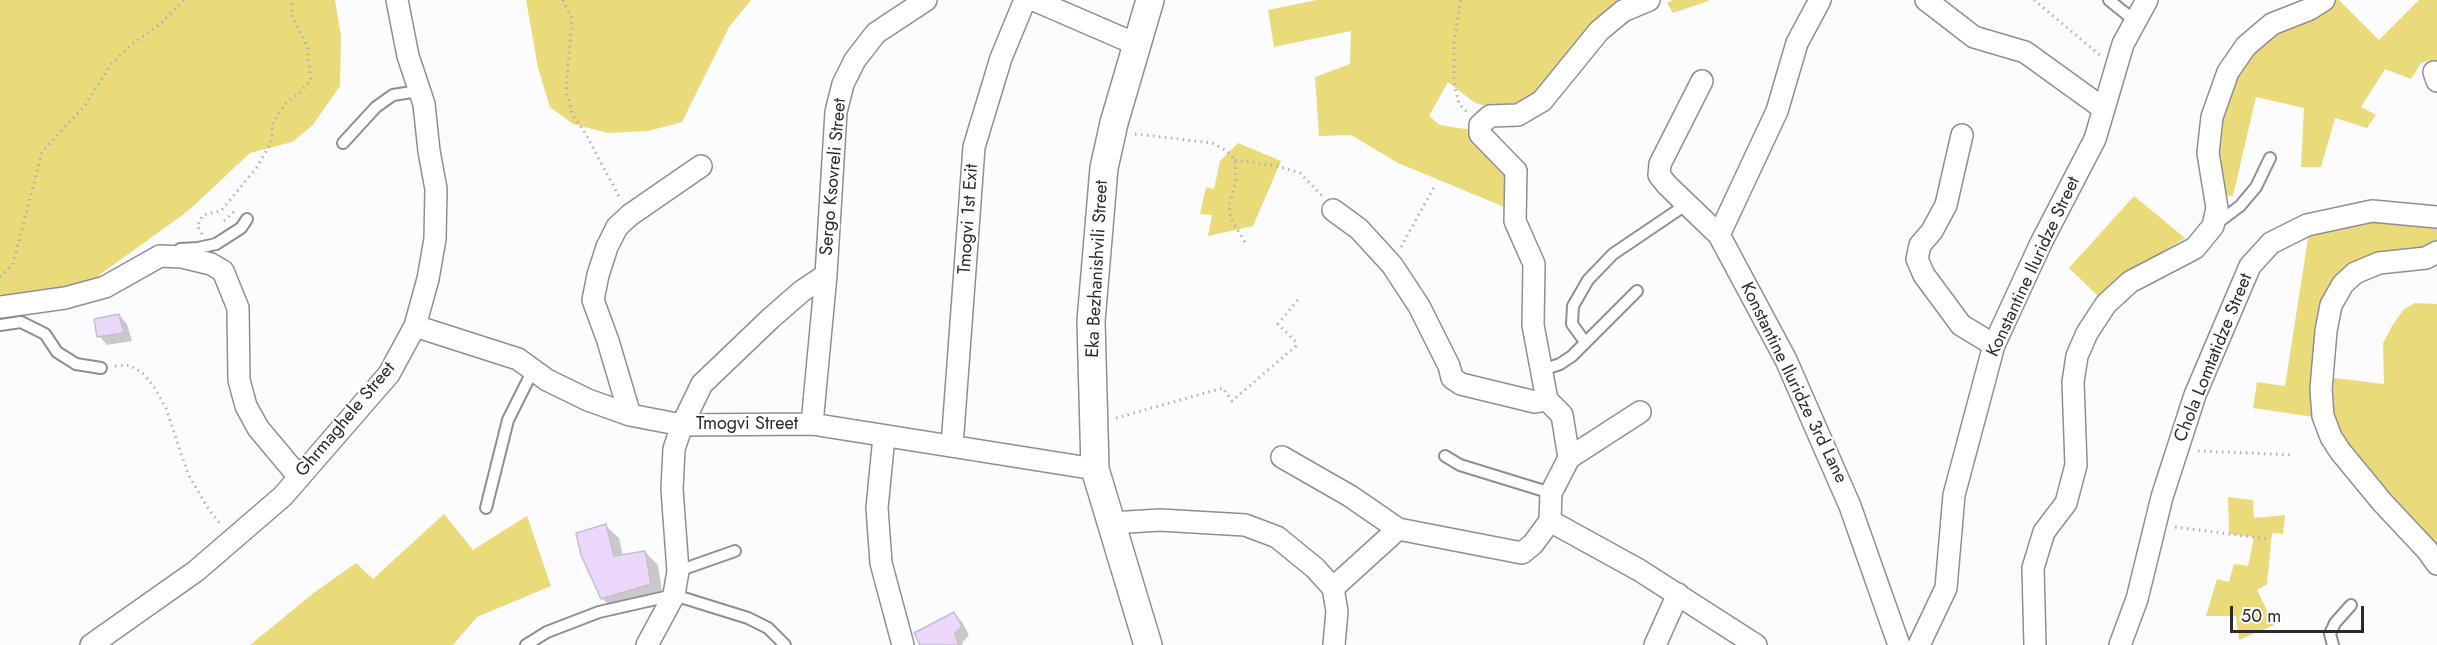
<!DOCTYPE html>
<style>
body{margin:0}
#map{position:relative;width:2437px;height:645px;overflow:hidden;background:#fcfbfd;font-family:Jost,sans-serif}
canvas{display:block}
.scale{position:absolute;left:2230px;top:606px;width:134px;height:27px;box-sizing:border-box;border:3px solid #2b292d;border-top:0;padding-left:8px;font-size:18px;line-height:21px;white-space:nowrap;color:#2b292d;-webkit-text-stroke:4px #fff;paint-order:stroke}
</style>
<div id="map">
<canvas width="2437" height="645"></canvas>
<div class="scale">50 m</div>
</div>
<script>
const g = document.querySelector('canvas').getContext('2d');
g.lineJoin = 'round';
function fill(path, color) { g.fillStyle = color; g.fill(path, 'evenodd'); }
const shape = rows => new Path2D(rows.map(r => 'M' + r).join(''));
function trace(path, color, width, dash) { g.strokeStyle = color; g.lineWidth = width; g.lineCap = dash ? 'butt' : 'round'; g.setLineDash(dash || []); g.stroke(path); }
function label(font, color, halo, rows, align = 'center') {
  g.font = font + ' Jost,sans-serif'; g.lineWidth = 4.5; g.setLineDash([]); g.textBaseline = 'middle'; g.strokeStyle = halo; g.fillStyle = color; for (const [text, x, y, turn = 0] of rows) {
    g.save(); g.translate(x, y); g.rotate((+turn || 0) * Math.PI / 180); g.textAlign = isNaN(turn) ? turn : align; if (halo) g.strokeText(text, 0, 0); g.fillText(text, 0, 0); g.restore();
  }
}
const green = shape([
 [0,0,335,0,341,36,340,86,312,126,292,142,250,153,188,211,91,281,0,301],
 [526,0,751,0,729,27,682,122,648,131,608,133,573,124,550,107,538,68],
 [1317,0,1623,0,1610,7,1537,93,1520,104,1494,108,1475,103,1448,82,1429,116,1440,125,1471,130,1513,172,1507,208,1398,163,1351,135,1319,136,1315,77,1350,64,1351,31,1274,47,1268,10],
 [1673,0,1711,0,1673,13,1667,3],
 [2334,0,2339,0,2379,40,2419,0,2437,0,2437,63,2430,60,2421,63,2411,79,2385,69,2361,107,2376,115,2367,128,2335,118,2321,167,2301,167,2304,108,2256,97,2233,196,2223,195,2216,151,2217,121,2230,88,2265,37],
 [1238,143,1281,161,1253,226,1208,236,1212,215,1200,214,1206,187,1214,189,1220,161],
 [2134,196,2185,238,2114,281,2098,296,2069,268],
 [2368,217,2430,223,2437,228,2437,246,2377,256,2320,317,2311,374,2314,417,2253,408,2257,382,2285,386,2309,232],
 [2415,303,2437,304,2437,554,2337,437,2327,377,2384,384,2383,343,2392,326,2404,309],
 [2228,497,2253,500,2254,518,2285,515,2283,534,2272,533,2267,584,2257,590,2274,625,2239,640,2236,616,2206,616,2217,579,2229,582,2234,564,2248,566,2254,537,2229,534],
 [444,514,473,550,527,516,551,586,477,617,453,645,250,645,315,592,356,563,373,579]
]);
const shadow = shape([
 [119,315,127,324,132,341,107,345,99,336],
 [606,526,619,538,623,556,645,552,658,565,663,597,615,611,602,598],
 [954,613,962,622,969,635,962,643,963,645,922,645]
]);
const building = shape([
 [119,314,124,333,97,337,94,319,119,314],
 [606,524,614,556,645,551,651,584,601,599,581,555,576,533,606,524],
 [954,612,962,626,955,634,959,645,920,645,914,633,954,612]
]);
const path = shape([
 [563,0,572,19,566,90,573,116,584,131,621,200],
 [1461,0,1454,41,1454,83,1459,104,1468,113],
 [2034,0,2101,56],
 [1135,134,1212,143,1227,151,1235,160,1236,182,1229,205,1231,219,1246,244],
 [1235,160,1277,166,1300,173,1323,197],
 [224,221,235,211],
 [202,234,197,226,203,215,221,211,257,167,271,143,273,123,286,103,300,93,311,79,307,46,292,16,291,0],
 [1401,247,1434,187],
 [0,277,13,264,42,152,85,105,112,63,132,44,160,24,184,0],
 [115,366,129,365,144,374,154,387,166,408,188,474,208,508,222,526],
 [1116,418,1223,388,1232,401,1296,346,1295,341,1278,324,1300,297],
 [2198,451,2293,455],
 [2175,527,2268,539]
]);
const service = shape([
 [2109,0,2135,21],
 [343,143,376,107,393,95,418,91],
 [2216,224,2240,206,2256,187,2270,158],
 [180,249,198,248,216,244,241,228,247,219],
 [0,325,21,322,45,334,57,352,76,364,101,368],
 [1585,342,1572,324,1573,306,1588,280,1613,254,1687,204],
 [1542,370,1560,364,1572,356,1637,291],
 [1445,456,1460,465,1551,493],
 [486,508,508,420,533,370],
 [678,571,735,551],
 [526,645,547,632,599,612,674,595,748,618,768,628,785,645],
 [2333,645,2330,634,2335,623,2351,605]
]);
const minor = shape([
 [1034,0,1138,45],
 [1926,0,1974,37,2025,52,2104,109],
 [2434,72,2437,81],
 [1702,81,1660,164,1659,175,1667,185,1719,235,1786,360,1850,506,1899,645],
 [1962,135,1946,205,1932,231,1920,245,1917,259,1924,275,1961,325,1994,345],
 [1333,210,1359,229,1392,265,1419,306,1449,366,1452,378,1461,384,1535,402,1547,400],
 [1719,235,1777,111,1797,43,1820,0],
 [2437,252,2426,258,2379,263,2355,273,2343,284,2331,305,2326,331,2321,389,2323,416,2331,437,2340,451,2382,502,2427,550,2437,564],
 [0,307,65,298,105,287,160,256,182,257,211,264,223,271,238,308,239,380,246,406,258,428,299,477],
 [415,326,518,359,547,380,588,400,630,415,682,425,812,424,1095,469],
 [630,415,608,341,593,300,598,275,607,247,617,227,630,215,701,166],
 [812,424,826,275,836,112,843,84,855,60,876,33,926,0],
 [884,437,877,508,881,563,903,645],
 [952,446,974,147,1001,58,1025,0],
 [1282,457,1350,496,1398,529],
 [1569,458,1562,415,1547,400,1533,325,1534,264,1515,221,1516,171,1480,134,1480,125,1490,116,1518,115,1542,101,1599,31,1623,11,1649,0],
 [1550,521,1639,570,1756,645],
 [1111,523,1160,520,1245,525,1277,537,1315,568,1333,588],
 [91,645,196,571,283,496,389,374,415,326,428,279,435,239,436,189,429,151,424,104,408,56,397,0],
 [647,645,674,595,678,571,672,489,674,449,682,425,702,384,771,318,802,291,826,275],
 [1334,645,1337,611,1333,588,1398,529,1522,553,1533,544,1550,521,1551,493,1569,458,1640,412],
 [1655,645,1678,594],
 [1919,645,1946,588,1954,495,1994,345,2041,243,2095,139,2123,44,2147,0],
 [2035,645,2033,568,2044,532,2066,503,2076,465,2073,382,2077,356,2087,333,2106,304,2130,282,2195,248,2213,226,2217,208,2208,153,2212,117,2228,72,2246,46,2272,24,2310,9,2324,0],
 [2120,645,2137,599,2162,497,2195,395,2250,266,2271,243,2307,225,2372,211,2437,217]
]);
const tertiary = shape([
 [1148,645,1095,469,1091,321,1104,168,1114,123,1150,0]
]);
const streetNames = [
 ["Sergo Ksovreli Street",834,177,-85],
 ["Tmogvi 1st Exit",969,219,-86],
 ["Konstantine Iluridze Street",2034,267,-65],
 ["Eka Bezhanishvili Street",1098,269,-87],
 ["Chola Lomtatidze Street",2214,358,-68],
 ["Konstantine Iluridze 3rd Lane",1793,383,64],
 ["Ghrmaghele Street",346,420,-50],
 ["Tmogvi Street",747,425]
];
fill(green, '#e9db79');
fill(shadow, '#0003');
fill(building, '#ead7f9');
trace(building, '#c5bfca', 1.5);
trace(service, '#928c97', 14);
trace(minor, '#928c97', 24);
trace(tertiary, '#928c97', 30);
trace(path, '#b1b0b3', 3, [1.5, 4.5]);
trace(service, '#fff', 10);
trace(minor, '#fff', 21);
trace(tertiary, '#fff', 27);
label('18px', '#2b292d', '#fff', streetNames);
</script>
